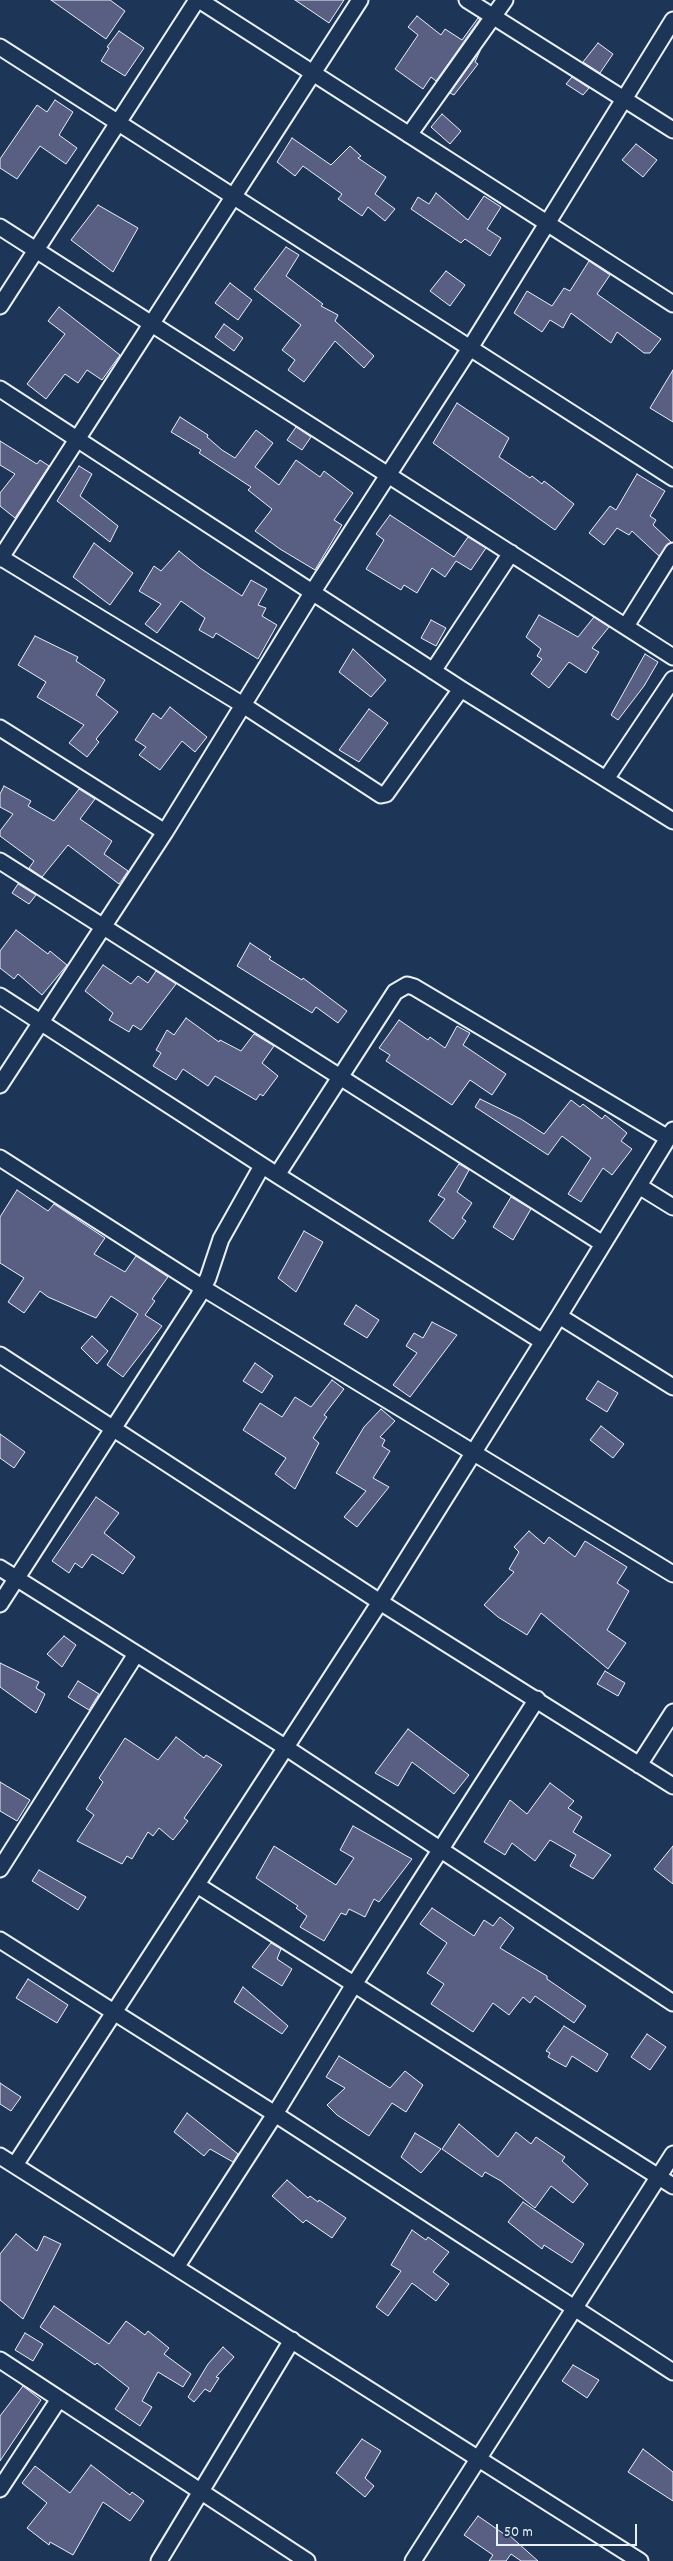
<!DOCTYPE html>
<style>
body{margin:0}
#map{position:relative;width:673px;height:2561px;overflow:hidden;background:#1d3557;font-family:Dekko,sans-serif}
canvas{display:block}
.scale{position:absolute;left:496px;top:2524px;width:141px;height:22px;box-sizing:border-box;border:2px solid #e8f1f8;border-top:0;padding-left:6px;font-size:15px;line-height:18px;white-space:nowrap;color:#e8f1f8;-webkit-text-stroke:4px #1d3557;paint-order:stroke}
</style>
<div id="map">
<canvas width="673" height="2561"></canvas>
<div class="scale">50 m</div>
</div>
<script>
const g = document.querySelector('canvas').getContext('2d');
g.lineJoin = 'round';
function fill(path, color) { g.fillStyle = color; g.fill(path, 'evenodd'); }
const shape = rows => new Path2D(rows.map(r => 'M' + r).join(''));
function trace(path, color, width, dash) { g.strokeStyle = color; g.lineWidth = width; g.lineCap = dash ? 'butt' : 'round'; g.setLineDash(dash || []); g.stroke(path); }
const building = shape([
 [51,0,110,0,125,11,106,39,51,0],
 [295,0,344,0,329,23,295,0],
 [417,16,441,35,445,29,462,40,478,18,480,19,436,81,431,77,423,89,395,69,418,35,408,27,417,16],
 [119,31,144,48,125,76,101,61,109,48,107,47,119,31],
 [598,43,613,54,600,73,583,62,598,43],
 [480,51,475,62,478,64,454,95,450,93,480,51],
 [572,77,589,88,583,95,566,84,572,77],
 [55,100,73,112,59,135,77,148,66,164,40,146,17,179,0,168,0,159,37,105,47,112,55,100],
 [442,114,461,131,450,144,431,127,442,114],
 [292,138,331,165,350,146,361,156,358,158,386,177,375,194,395,209,385,221,368,207,362,216,338,199,342,194,303,166,295,176,277,162,292,138],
 [636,144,657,160,643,177,622,160,636,144],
 [436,193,468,220,484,196,501,207,487,229,501,238,490,256,465,239,461,243,411,209,418,197,429,204,436,193],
 [98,205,138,228,113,272,71,240,98,205],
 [286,247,299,255,286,276,323,304,321,306,338,315,335,321,374,356,364,368,335,341,304,382,288,370,295,360,282,350,301,325,254,289,286,247],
 [589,261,610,275,597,294,661,339,650,353,644,353,617,332,611,343,571,313,563,328,550,320,542,332,514,313,527,291,552,306,564,288,570,291,589,261],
 [446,271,465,285,450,306,430,291,446,271],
 [230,283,252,300,238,320,215,303,230,283],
 [59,307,120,355,102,380,87,370,78,383,65,374,46,399,27,384,65,334,48,321,59,307],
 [224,324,243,338,234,351,215,337,224,324],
 [673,370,673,422,650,408,673,370],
 [457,403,509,438,499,457,530,478,532,476,542,484,544,481,574,504,555,530,433,443,457,403],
 [180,417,208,435,207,437,222,450,235,458,256,430,273,443,255,467,279,485,296,460,320,477,324,471,353,493,334,520,342,525,315,570,280,549,255,531,272,509,248,490,251,487,199,453,201,450,171,432,180,417],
 [296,427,311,437,302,450,287,440,296,427],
 [0,441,37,464,40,460,49,466,15,518,0,506,0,493,15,474,0,465,0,441],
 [79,466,92,474,80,496,118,526,110,542,57,501,79,466],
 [637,474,665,491,650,516,656,520,653,525,671,542,659,556,632,531,629,535,617,528,604,545,589,533,610,506,616,510,637,474],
 [390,515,454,557,468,537,486,548,471,570,456,561,445,577,432,568,417,593,404,585,401,590,366,569,384,540,376,534,390,515],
 [94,543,133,573,110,605,73,577,94,543],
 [179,551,200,568,242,596,251,580,267,589,258,605,266,608,262,616,277,625,258,659,216,633,213,638,199,630,205,618,181,601,157,633,145,624,161,604,139,591,154,566,161,571,179,551],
 [539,615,578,637,594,617,609,627,592,648,599,652,586,673,569,662,549,688,531,674,542,659,537,656,541,649,526,637,539,615],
 [431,620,446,628,436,646,421,638,431,620],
 [35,636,78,657,76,661,105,680,96,695,118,712,96,739,99,742,87,757,69,743,84,725,37,697,46,682,18,665,35,636],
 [353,649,386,680,371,697,339,672,353,649],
 [645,654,658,662,644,686,618,720,611,715,645,654],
 [170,707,207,737,195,752,182,741,160,770,139,755,146,747,135,740,153,713,161,719,170,707],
 [369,709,388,723,359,762,339,750,369,709],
 [4,786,31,801,28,806,54,821,79,789,95,799,80,819,112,841,104,854,128,871,119,884,68,845,42,877,29,868,34,861,0,836,0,831,13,814,0,807,0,794,4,786],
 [18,884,36,895,29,904,12,893,18,884],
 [16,930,48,954,50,951,67,965,42,995,18,974,14,979,0,968,0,951,16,930],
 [250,943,271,957,269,959,302,980,303,978,347,1011,338,1023,316,1007,312,1013,237,966,250,943],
 [103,965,131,984,138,976,148,983,156,971,176,984,141,1030,133,1025,129,1032,109,1020,113,1013,85,991,103,965],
 [186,1018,219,1042,220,1040,241,1051,254,1034,274,1046,262,1063,278,1076,263,1096,260,1094,256,1100,215,1076,208,1086,183,1069,176,1080,153,1066,161,1053,156,1050,167,1030,174,1035,186,1018],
 [399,1020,428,1040,430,1037,445,1048,457,1026,470,1033,463,1045,506,1074,492,1095,470,1080,452,1105,386,1061,390,1055,379,1048,399,1020],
 [480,1099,521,1119,544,1134,571,1100,580,1107,583,1104,602,1119,605,1115,627,1133,621,1141,632,1149,612,1175,603,1168,581,1202,568,1194,591,1158,562,1136,548,1155,475,1107,480,1099],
 [459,1164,469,1170,457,1192,472,1203,462,1218,466,1221,453,1239,429,1221,445,1199,438,1195,459,1164],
 [17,1190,48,1211,54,1204,105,1238,94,1254,125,1272,136,1256,168,1277,152,1299,155,1301,145,1315,162,1326,123,1377,107,1365,138,1314,111,1296,96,1318,48,1297,40,1291,24,1313,8,1302,24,1278,0,1263,0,1217,17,1190],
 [511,1197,531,1209,513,1240,493,1227,511,1197],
 [304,1231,323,1242,296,1292,278,1278,304,1231],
 [356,1305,379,1320,367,1338,344,1324,356,1305],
 [432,1322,457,1335,410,1397,393,1385,417,1353,406,1346,414,1333,423,1338,432,1322],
 [92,1336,108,1351,97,1364,81,1348,92,1336],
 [255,1363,273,1376,262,1393,243,1381,255,1363],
 [332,1380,344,1389,324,1415,327,1417,313,1438,319,1443,295,1489,275,1474,286,1458,243,1430,260,1403,282,1417,295,1397,311,1407,332,1380],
 [598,1381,618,1393,607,1412,586,1399,598,1381],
 [381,1409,395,1421,380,1437,385,1440,382,1446,390,1451,373,1478,389,1487,357,1527,344,1517,366,1491,336,1473,364,1427,381,1409],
 [601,1426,624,1444,613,1458,590,1440,601,1426],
 [0,1434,25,1452,14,1468,0,1458,0,1434],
 [96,1497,119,1513,104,1533,135,1557,123,1574,92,1554,82,1568,75,1563,69,1573,52,1561,96,1497],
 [529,1531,544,1544,549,1537,575,1557,585,1541,627,1567,617,1583,629,1591,607,1630,626,1643,608,1669,541,1613,527,1635,498,1617,484,1605,514,1572,509,1569,519,1552,514,1547,529,1531],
 [64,1636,76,1645,62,1667,47,1654,64,1636],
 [0,1663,39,1682,36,1688,45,1694,36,1713,0,1687,0,1663],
 [605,1671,625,1683,618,1696,597,1684,605,1671],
 [78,1681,99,1694,89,1710,68,1697,78,1681],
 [408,1729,469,1775,454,1794,412,1762,398,1786,375,1773,408,1729],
 [176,1737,204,1758,206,1755,222,1765,184,1818,188,1821,173,1840,159,1828,153,1836,148,1832,132,1859,127,1856,122,1864,77,1841,94,1815,86,1809,103,1782,99,1778,125,1738,158,1760,176,1737],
 [0,1782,30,1800,17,1821,0,1811,0,1782],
 [550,1783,574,1801,568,1808,582,1817,573,1832,611,1855,593,1879,570,1866,576,1855,550,1840,535,1861,512,1843,505,1855,484,1842,510,1800,527,1814,550,1783],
 [353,1826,412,1859,379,1902,374,1899,365,1917,349,1909,346,1915,341,1913,324,1941,300,1927,307,1916,296,1908,298,1906,256,1878,274,1846,336,1885,354,1858,340,1850,353,1826],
 [673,1846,673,1884,654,1869,673,1846],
 [39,1870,86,1897,78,1910,32,1881,39,1870],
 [432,1908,474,1936,484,1920,493,1926,500,1917,514,1928,500,1948,547,1976,547,1979,586,2006,574,2023,535,1996,530,2003,523,1997,509,2015,493,2003,473,2032,431,2004,444,1984,427,1973,447,1943,420,1924,432,1908],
 [271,1943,281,1949,277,1959,292,1969,282,1986,252,1967,271,1943],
 [28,1979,68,2005,57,2023,16,1998,28,1979],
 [243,1987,288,2026,282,2034,234,2002,243,1987],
 [564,2026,608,2054,597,2072,572,2056,566,2067,548,2057,550,2053,546,2051,564,2026],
 [647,2034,666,2047,650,2070,631,2057,647,2034],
 [339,2056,390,2088,405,2071,423,2085,406,2112,392,2103,369,2136,337,2115,327,2105,345,2088,326,2077,339,2056],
 [0,2083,21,2097,11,2111,0,2104,0,2083],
 [187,2113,238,2154,233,2162,210,2149,204,2156,174,2132,187,2113],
 [459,2124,498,2157,516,2132,531,2144,536,2137,565,2157,562,2161,588,2184,573,2203,551,2186,535,2208,501,2181,485,2172,482,2177,442,2149,459,2124],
 [415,2133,441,2149,421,2173,401,2157,415,2133],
 [287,2180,308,2198,310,2196,318,2202,319,2200,346,2218,332,2238,306,2220,303,2223,272,2196,287,2180],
 [523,2202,584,2244,572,2263,544,2245,542,2249,508,2222,523,2202],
 [412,2230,426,2240,428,2237,449,2252,433,2272,449,2284,436,2301,412,2283,388,2316,376,2307,401,2271,391,2265,412,2230],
 [16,2234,37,2251,44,2236,61,2244,23,2319,0,2300,0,2254,16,2234],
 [54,2306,109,2344,126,2321,145,2335,148,2331,169,2348,164,2354,191,2374,183,2387,158,2372,142,2401,152,2407,140,2426,115,2409,129,2388,97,2363,95,2365,40,2327,54,2306],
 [25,2333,43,2344,33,2361,15,2350,25,2333],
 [223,2347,234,2357,216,2377,219,2378,210,2392,205,2389,194,2402,188,2397,208,2364,223,2347],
 [573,2365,599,2380,587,2398,562,2381,573,2365],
 [23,2386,41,2400,0,2461,0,2416,23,2386],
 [362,2439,381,2451,365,2478,374,2486,365,2497,336,2473,362,2439],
 [643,2449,673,2472,673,2501,628,2472,643,2449],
 [91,2465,130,2495,132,2492,144,2501,130,2521,103,2502,73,2555,50,2542,49,2545,27,2528,47,2503,22,2483,35,2466,70,2493,91,2465],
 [478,2516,507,2536,509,2535,538,2561,521,2561,511,2554,506,2561,489,2561,493,2555,464,2535,478,2516]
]);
const minor = shape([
 [199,0,673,304],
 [467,0,673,130],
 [0,47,673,478],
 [409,135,505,0],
 [0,227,673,657],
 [0,306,197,0],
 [0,389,461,689,673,821],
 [0,557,243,705,381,795,386,794,461,689],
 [0,559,360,0],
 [626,626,673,551],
 [433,671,511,553],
 [0,728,165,832],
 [606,779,673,679],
 [0,861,603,1244],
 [0,996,277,1175,543,1342],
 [0,1085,165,832,312,593,470,348,673,20],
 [0,1158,203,1288,673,1574],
 [277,1175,395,992,407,985,414,987,668,1138],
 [639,1186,673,1207],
 [559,1316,673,1387],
 [0,1355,380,1602,673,1786],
 [0,1568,285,1747,673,2003],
 [0,1604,198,1297,208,1278,221,1239,262,1166],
 [639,1765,673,1712],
 [0,1869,136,1654],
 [197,1885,673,2186],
 [0,1940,275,2114,673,2372],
 [0,2156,640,2561],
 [15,2165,380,1602,559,1316,673,1130],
 [177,2266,275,2114,353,1986,537,1699],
 [0,2360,307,2561],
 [0,2489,59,2399],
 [159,2561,292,2340],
 [413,2561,673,2154]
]);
fill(building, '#595e83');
trace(building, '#e8f1f8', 1);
trace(minor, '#e8f1f8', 19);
trace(minor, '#1d3557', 15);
</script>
